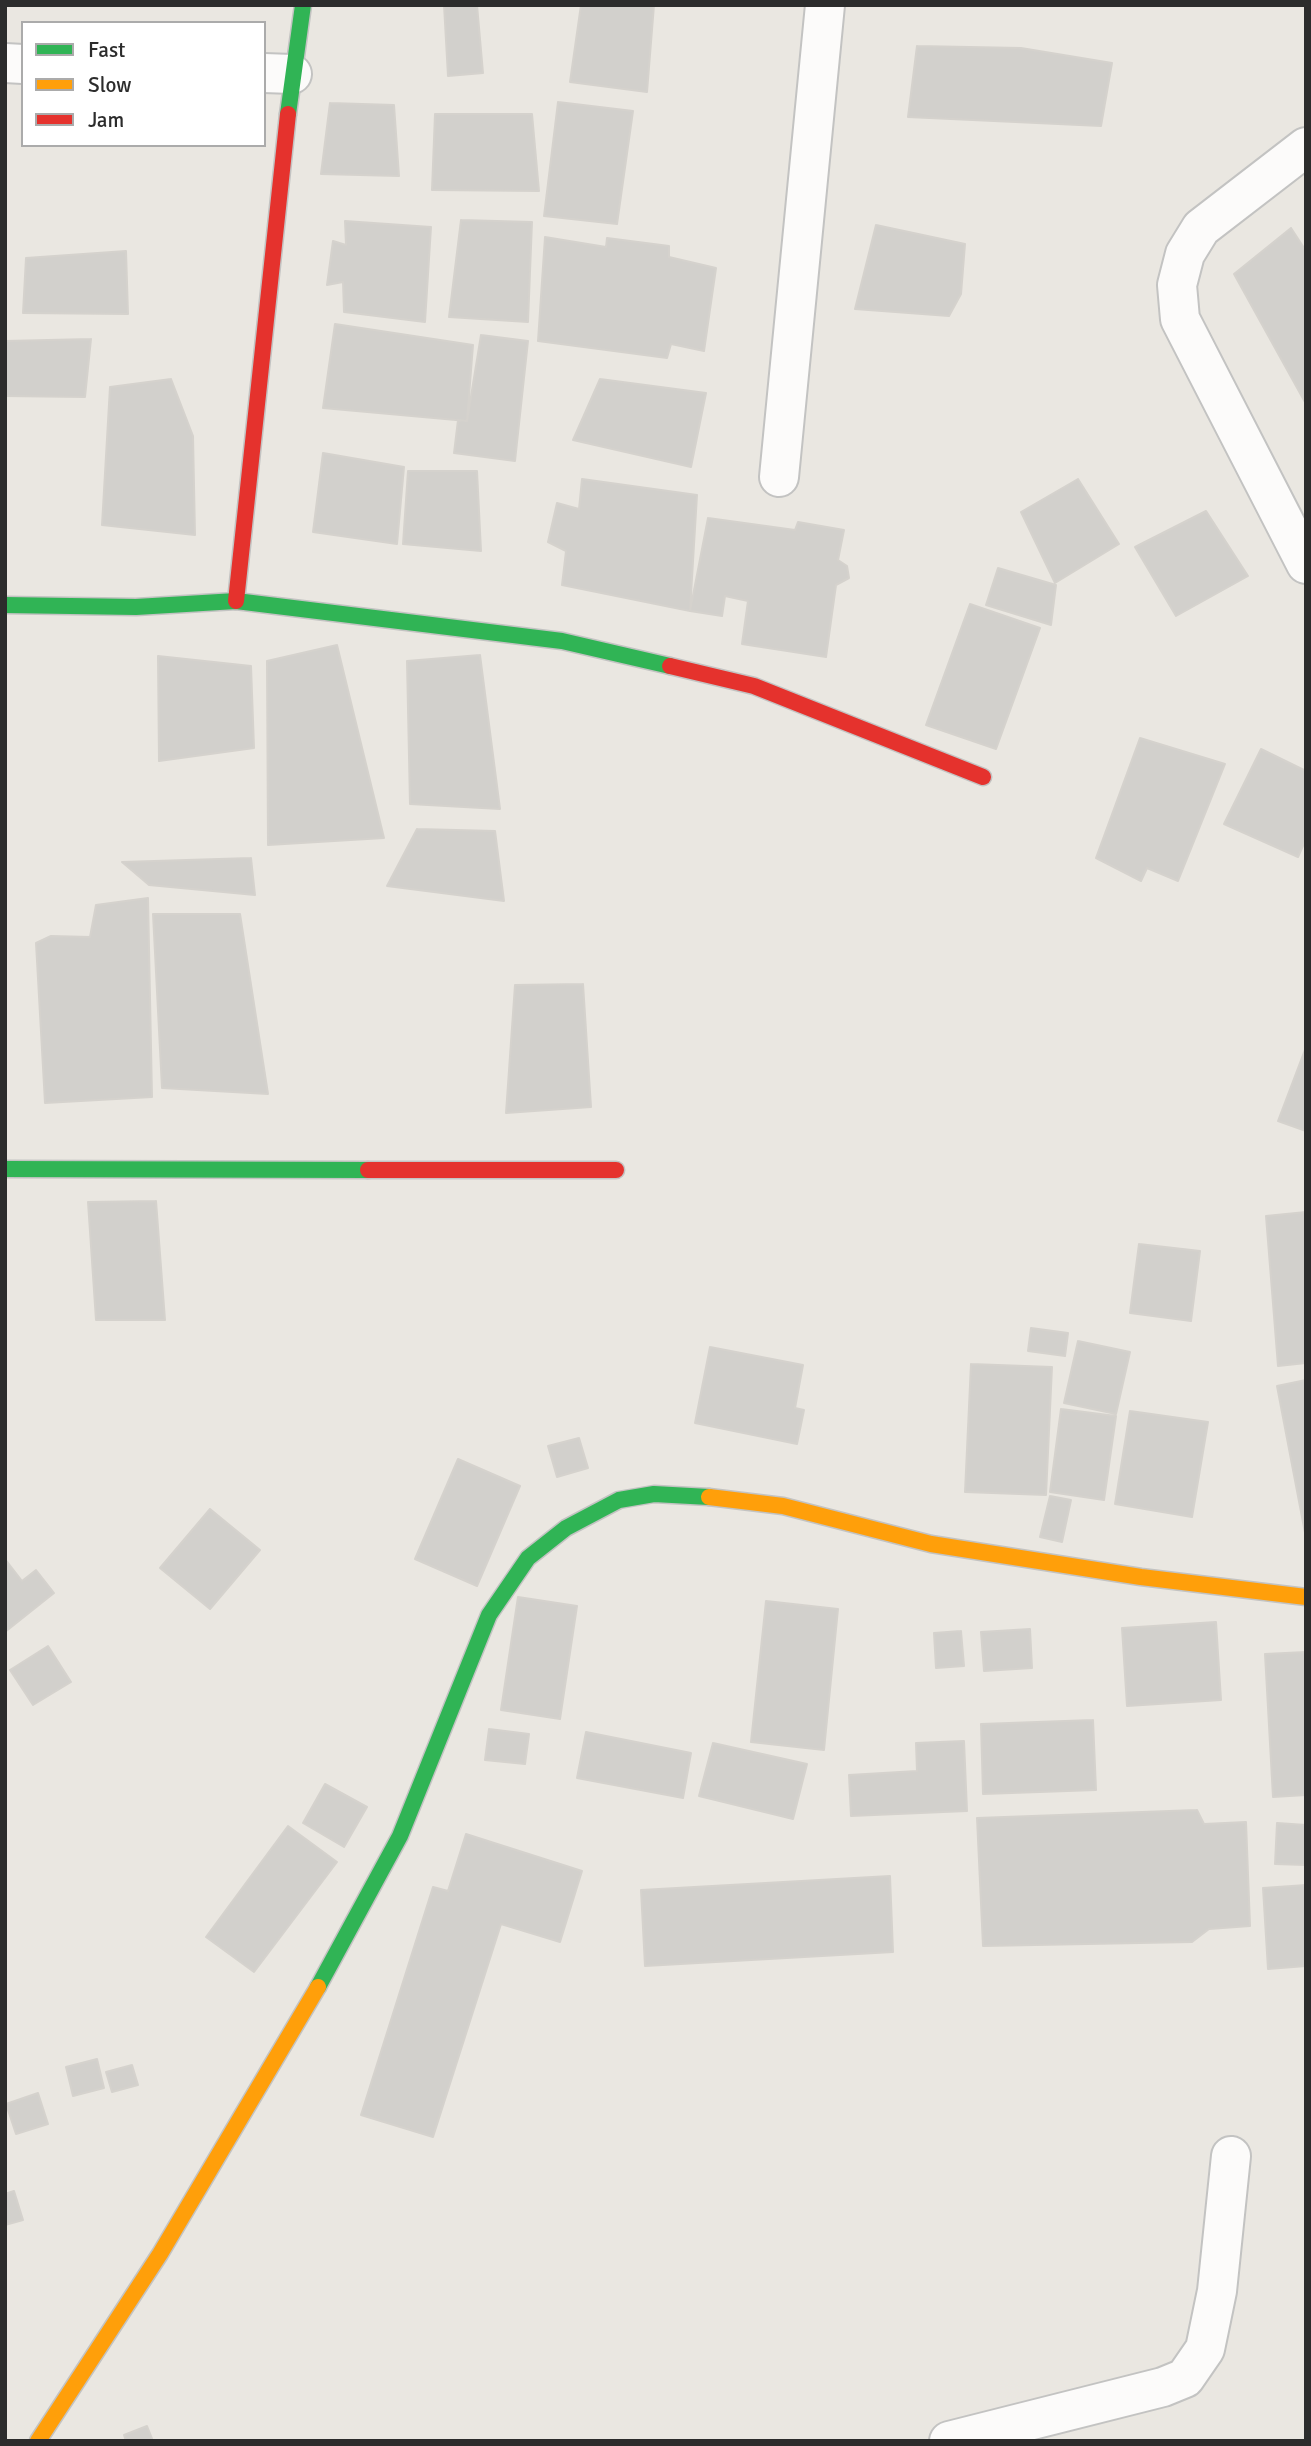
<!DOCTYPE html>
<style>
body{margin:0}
#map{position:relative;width:1311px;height:2446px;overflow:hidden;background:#eae7e1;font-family:Signika,sans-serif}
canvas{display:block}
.frame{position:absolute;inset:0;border:7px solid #2c2c2c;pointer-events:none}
.legend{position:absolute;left:21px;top:21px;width:245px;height:126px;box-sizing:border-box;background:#fff;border:2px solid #ababab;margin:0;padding:9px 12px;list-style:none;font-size:21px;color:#2c2c2c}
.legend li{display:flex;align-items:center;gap:14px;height:35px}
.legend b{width:35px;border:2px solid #ababab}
</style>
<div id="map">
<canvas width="1311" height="2446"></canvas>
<div class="frame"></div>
<ul class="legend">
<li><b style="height:9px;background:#30b455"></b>Fast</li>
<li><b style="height:9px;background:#ff9f0a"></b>Slow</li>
<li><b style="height:9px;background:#e5322d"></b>Jam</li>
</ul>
</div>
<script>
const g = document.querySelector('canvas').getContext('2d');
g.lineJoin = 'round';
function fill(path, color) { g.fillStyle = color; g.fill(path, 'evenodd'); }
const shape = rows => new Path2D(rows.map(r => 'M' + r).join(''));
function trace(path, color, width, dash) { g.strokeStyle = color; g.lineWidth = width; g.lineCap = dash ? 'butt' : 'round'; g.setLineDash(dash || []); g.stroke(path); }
const building = shape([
 [444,5,477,5,483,73,448,76,444,5],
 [581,5,654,5,647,92,570,82,581,5],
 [917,46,1021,48,1112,63,1101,126,908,117,917,46],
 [558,102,633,111,617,224,544,216,558,102],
 [330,103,394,105,399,176,321,174,330,103],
 [435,114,532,114,539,191,432,190,435,114],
 [461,220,532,222,528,322,449,317,461,220],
 [345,221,431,227,425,322,344,312,343,282,327,285,333,241,346,245,345,221],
 [876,225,965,244,961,294,949,316,855,309,876,225],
 [1291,228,1306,251,1306,404,1234,274,1291,228],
 [545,237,606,247,607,238,669,246,669,257,716,268,704,351,671,344,667,358,538,341,545,237],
 [126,251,128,314,23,313,26,258,126,251],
 [335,324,473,345,467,421,323,408,335,324],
 [481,335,528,341,515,461,454,453,458,420,467,421,481,335],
 [91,339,85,397,5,396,5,341,91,339],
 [171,379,193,436,195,535,102,525,110,387,171,379],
 [600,379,706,393,691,467,573,440,600,379],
 [323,453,404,467,397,544,313,532,323,453],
 [408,471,477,471,481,551,403,544,408,471],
 [582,479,697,495,690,611,562,585,566,551,548,542,557,503,579,509,582,479],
 [1078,479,1119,544,1055,583,1021,512,1078,479],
 [1206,511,1248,576,1176,616,1135,547,1206,511],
 [708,518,795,530,798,522,844,530,838,560,847,566,849,578,836,585,826,657,742,644,748,601,725,596,722,616,690,611,708,518],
 [998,568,1056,585,1051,625,986,605,998,568],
 [970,604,1040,628,996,749,926,725,970,604],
 [337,645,384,838,268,845,267,661,337,645],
 [480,655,500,809,410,804,407,661,480,655],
 [158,656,251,666,254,748,159,761,158,656],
 [1140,738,1225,764,1178,881,1147,868,1141,881,1096,858,1140,738],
 [1261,749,1306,771,1306,839,1298,857,1224,824,1261,749],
 [417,829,495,831,504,901,387,886,417,829],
 [251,858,255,895,149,885,122,862,251,858],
 [148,898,152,1097,45,1103,36,943,51,936,90,937,96,905,148,898],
 [153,914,240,914,268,1094,162,1088,153,914],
 [583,984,591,1107,506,1113,515,985,583,984],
 [1306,1047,1306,1131,1278,1121,1306,1047],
 [156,1201,165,1320,96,1320,88,1202,156,1201],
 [1306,1212,1306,1363,1278,1366,1266,1216,1306,1212],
 [1139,1244,1200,1251,1191,1321,1130,1313,1139,1244],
 [1031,1328,1068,1333,1065,1356,1028,1351,1031,1328],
 [1078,1341,1130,1352,1116,1414,1064,1403,1078,1341],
 [710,1347,803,1365,795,1408,804,1410,797,1444,695,1423,710,1347],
 [971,1364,1052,1367,1046,1495,965,1492,971,1364],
 [1306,1380,1306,1538,1277,1386,1306,1380],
 [1061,1409,1116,1416,1104,1500,1050,1492,1061,1409],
 [1130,1411,1208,1422,1192,1517,1115,1504,1130,1411],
 [579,1438,588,1468,557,1477,548,1446,579,1438],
 [458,1459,520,1486,477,1586,415,1559,458,1459],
 [1050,1496,1071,1500,1062,1542,1040,1537,1050,1496],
 [210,1509,260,1550,210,1609,160,1568,210,1509],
 [5,1559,22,1581,36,1570,54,1593,5,1632,5,1559],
 [518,1597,577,1606,560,1719,501,1710,518,1597],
 [766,1601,838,1609,824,1750,751,1742,766,1601],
 [1216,1622,1221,1700,1127,1706,1122,1628,1216,1622],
 [1030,1629,1032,1668,984,1671,981,1632,1030,1629],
 [961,1631,964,1666,936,1668,934,1633,961,1631],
 [48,1646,71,1682,33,1705,10,1670,48,1646],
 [1306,1652,1306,1795,1273,1797,1265,1654,1306,1652],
 [1093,1720,1096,1790,983,1794,981,1724,1093,1720],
 [489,1729,529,1734,525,1764,485,1760,489,1729],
 [586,1732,691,1753,683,1798,577,1778,586,1732],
 [964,1741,967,1811,851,1816,849,1775,917,1771,916,1743,964,1741],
 [713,1743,807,1764,793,1819,699,1796,713,1743],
 [325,1784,367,1807,344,1847,303,1823,325,1784],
 [1197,1810,1204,1824,1246,1822,1250,1926,1209,1929,1192,1942,983,1946,977,1818,1197,1810],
 [1277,1823,1306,1825,1306,1865,1275,1864,1277,1823],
 [288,1826,337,1862,254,1972,206,1937,288,1826],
 [466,1834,582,1871,560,1942,501,1924,433,2137,361,2115,433,1887,448,1891,466,1834],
 [890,1876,893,1952,645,1966,641,1890,890,1876],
 [1306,1885,1306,1966,1268,1969,1263,1888,1306,1885],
 [97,2059,104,2088,73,2096,66,2067,97,2059],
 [132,2065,138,2085,112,2092,106,2072,132,2065],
 [38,2093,48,2124,16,2134,6,2104,38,2093],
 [14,2191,23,2220,5,2225,5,2194,14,2191],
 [147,2426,153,2441,126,2441,124,2435,147,2426]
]);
const street = shape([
 [5,63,23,64],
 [264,73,292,74],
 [1306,147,1201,228,1185,254,1177,285,1180,319,1306,564],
 [779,477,825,5],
 [949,2441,1163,2387,1185,2378,1205,2349,1217,2291,1231,2156]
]);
const fast = shape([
 [288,114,303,5],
 [5,605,136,607,236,601,562,641,670,666],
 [5,1169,368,1170],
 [318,1987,400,1836,489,1615,528,1558,566,1528,619,1500,654,1494,709,1497]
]);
const slow = shape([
 [709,1497,783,1506,931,1544,1141,1577,1306,1597],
 [38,2441,160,2254,318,1987]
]);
const jam = shape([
 [236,601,288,114],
 [670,666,754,686,983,777],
 [368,1170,616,1170]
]);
fill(building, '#d2d0cc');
trace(building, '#d5d2cd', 2);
trace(street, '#c3c3c2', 42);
trace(fast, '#c3c3c2', 19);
trace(slow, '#c3c3c2', 19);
trace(jam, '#c3c3c2', 19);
trace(street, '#fcfbfa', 38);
trace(fast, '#30b455', 16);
trace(slow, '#ff9f0a', 16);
trace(jam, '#e5322d', 16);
</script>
